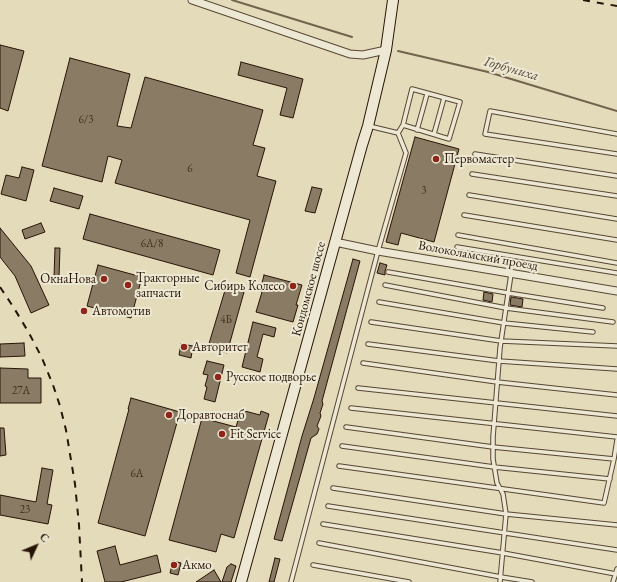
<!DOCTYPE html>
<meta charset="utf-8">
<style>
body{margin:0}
#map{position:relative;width:617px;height:582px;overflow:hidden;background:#e4dbbb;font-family:"EB Garamond",serif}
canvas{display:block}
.north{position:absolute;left:16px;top:526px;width:40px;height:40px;-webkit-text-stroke:3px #ede8d3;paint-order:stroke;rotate:46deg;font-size:11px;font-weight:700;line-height:16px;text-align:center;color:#281406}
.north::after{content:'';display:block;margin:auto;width:14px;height:18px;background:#281406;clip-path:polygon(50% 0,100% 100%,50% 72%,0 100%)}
</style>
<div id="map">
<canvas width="617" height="582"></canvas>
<div class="north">С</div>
</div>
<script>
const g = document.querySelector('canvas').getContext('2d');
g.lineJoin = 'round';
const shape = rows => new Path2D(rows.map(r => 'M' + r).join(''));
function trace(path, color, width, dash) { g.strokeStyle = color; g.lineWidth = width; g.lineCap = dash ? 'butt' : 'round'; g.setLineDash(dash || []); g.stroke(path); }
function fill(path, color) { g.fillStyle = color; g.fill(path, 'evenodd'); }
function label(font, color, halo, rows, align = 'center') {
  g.font = font + ' "EB Garamond",serif'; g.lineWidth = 4; g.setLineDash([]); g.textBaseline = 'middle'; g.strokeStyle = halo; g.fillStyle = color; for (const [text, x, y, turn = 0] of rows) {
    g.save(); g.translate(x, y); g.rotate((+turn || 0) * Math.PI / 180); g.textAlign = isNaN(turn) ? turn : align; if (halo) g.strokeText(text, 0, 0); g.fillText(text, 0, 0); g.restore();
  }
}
const stream = shape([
 [232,0,352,37],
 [398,51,488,72,617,111]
]);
const building = shape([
 [0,45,24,51,8,111,0,108,0,45],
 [70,58,130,74,117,126,131,128,145,77,263,110,253,145,265,148,257,176,276,181,250,277,236,273,250,220,115,183,122,160,108,156,102,182,42,166,70,58],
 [241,62,303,79,293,118,280,115,287,88,238,75,241,62],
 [415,137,459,149,434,242,401,233,398,245,386,242,415,137],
 [22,167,34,170,26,201,1,194,6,175,19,178,22,167],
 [312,187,322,189,315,213,305,211,312,187],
 [54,188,83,196,79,209,50,201,54,188],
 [90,214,220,250,213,275,83,239,90,214],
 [41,223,45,232,25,239,22,230,41,223],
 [0,228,31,266,49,305,31,313,15,276,0,257,0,228],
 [55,248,60,248,59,277,54,277,55,248],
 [353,259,360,261,322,401,323,404,320,413,321,416,317,426,319,429,317,434,311,438,282,541,274,539,302,436,314,398,353,259],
 [380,263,387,265,385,271,385,275,377,273,380,263],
 [98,265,142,277,131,318,87,306,98,265],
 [264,275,302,285,296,305,298,305,293,322,256,312,262,292,260,291,264,275],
 [226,287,244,292,227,353,208,347,226,287],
 [484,292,493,294,492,302,483,300,484,292],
 [511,297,523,299,522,307,510,305,511,297],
 [253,322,276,328,274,337,263,334,257,357,263,359,260,372,242,367,253,322],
 [24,343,25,356,0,357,0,344,24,343],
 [181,344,193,346,191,358,179,355,181,344],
 [207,361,224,365,215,402,204,399,207,387,205,386,208,375,203,374,207,361],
 [0,368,28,369,28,378,41,378,41,403,0,403,0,368],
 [131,398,180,412,145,536,98,523,129,409,128,409,131,398],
 [241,410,260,415,261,411,269,414,234,538,221,534,216,552,169,540,202,418,236,427,241,410],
 [0,428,4,428,6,455,0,456,0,428],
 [42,468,53,470,47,504,52,505,48,524,0,515,0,495,36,502,42,468],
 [115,546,120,565,157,555,161,572,121,582,105,582,97,551,115,546],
 [275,558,280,559,274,582,269,582,275,558],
 [173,561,181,563,178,575,170,573,173,561],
 [231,564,236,566,231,582,222,582,227,567,231,564],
 [214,570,221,582,196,582,214,570]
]);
const lane = shape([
 [369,126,398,133],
 [417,130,427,94],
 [398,133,403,125,412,89,460,102,449,139,403,125],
 [434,134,444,98],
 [617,134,490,111,485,134,617,154],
 [475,154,617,176],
 [472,174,617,196],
 [469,195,617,219],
 [464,215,617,240],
 [458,235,617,263],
 [457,247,617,273],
 [388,272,508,293,603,308],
 [385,285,506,308,613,322],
 [379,302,504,323,593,332],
 [371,322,501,341,617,346],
 [368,344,499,361,617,369],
 [363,363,497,382,617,395],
 [358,388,617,416],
 [351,408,617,437],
 [346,427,493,447,614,459],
 [342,446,494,467,610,479],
 [339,466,604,503,614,459,617,440],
 [333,488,506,514,617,525],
 [328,506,617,550],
 [323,524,503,553,616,574],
 [319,543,501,577,532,582],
 [313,565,409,582],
 [291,582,378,251,406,153,398,133],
 [500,582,506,514,503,494,497,483,493,459,493,437,500,348,511,274],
 [613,582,617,569]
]);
const street = shape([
 [192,0,350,54,363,55,386,50],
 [335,242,378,251,617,291]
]);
const secondary = shape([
 [241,582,362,145,368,126,386,50,393,0]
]);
const rail = shape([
 [583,0,617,6],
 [0,287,14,308,29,333,42,358,53,385,60,406,66,430,75,484,79,525,82,582]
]);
const markers = [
 [436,159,4,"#8f2418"],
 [104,279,4,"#8f2418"],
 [128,285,4,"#8f2418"],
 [293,286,4,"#8f2418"],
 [84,311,4,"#8f2418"],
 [184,347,4,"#8f2418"],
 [218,377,4,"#8f2418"],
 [169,415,4,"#8f2418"],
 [222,434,4,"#8f2418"],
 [174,565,4,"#8f2418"]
];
const numberNames = [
 ["6/3",86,120],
 ["6",190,169],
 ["3",424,191],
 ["6А/8",152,244],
 ["4Б",226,320],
 ["27А",21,391],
 ["6А",137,474],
 ["23",25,510]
];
const poiNames = [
 ["Первомастер",444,159],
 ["Тракторные",136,278],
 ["запчасти",136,293],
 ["ОкнаНова",96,279,"right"],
 ["Сибирь Колесо",285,286,"right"],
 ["Автомотив",92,311],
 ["Авторитет",192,347],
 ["Русское подворье",226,377],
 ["Доравтоснаб",177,415],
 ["Fit Service",230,434],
 ["Акмо",182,565]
];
const streetNames = [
 ["Волоколамский проезд",478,256,10],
 ["Кондомское шоссе",309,289,-75]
];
const waterNames = [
 ["Горбуниха",511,69,16]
];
trace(stream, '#72634d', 2);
fill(building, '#8a7b64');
trace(building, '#281406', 1);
trace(lane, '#574633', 5.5);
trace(street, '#574633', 9);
trace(secondary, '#281406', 12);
trace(lane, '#ede8d3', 3.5);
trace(street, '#ede8d3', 7);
trace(secondary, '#ede8d3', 10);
trace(rail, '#281406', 2, [7, 7]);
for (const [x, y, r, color] of markers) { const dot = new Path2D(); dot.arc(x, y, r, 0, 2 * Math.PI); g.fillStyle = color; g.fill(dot); trace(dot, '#ede8d3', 1.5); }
label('11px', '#402e1e', null, numberNames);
label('13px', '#281406', '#ede8d3', poiNames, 'left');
label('13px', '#281406', '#ede8d3', streetNames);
label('italic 14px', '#5a4836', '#ede8d3', waterNames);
</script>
